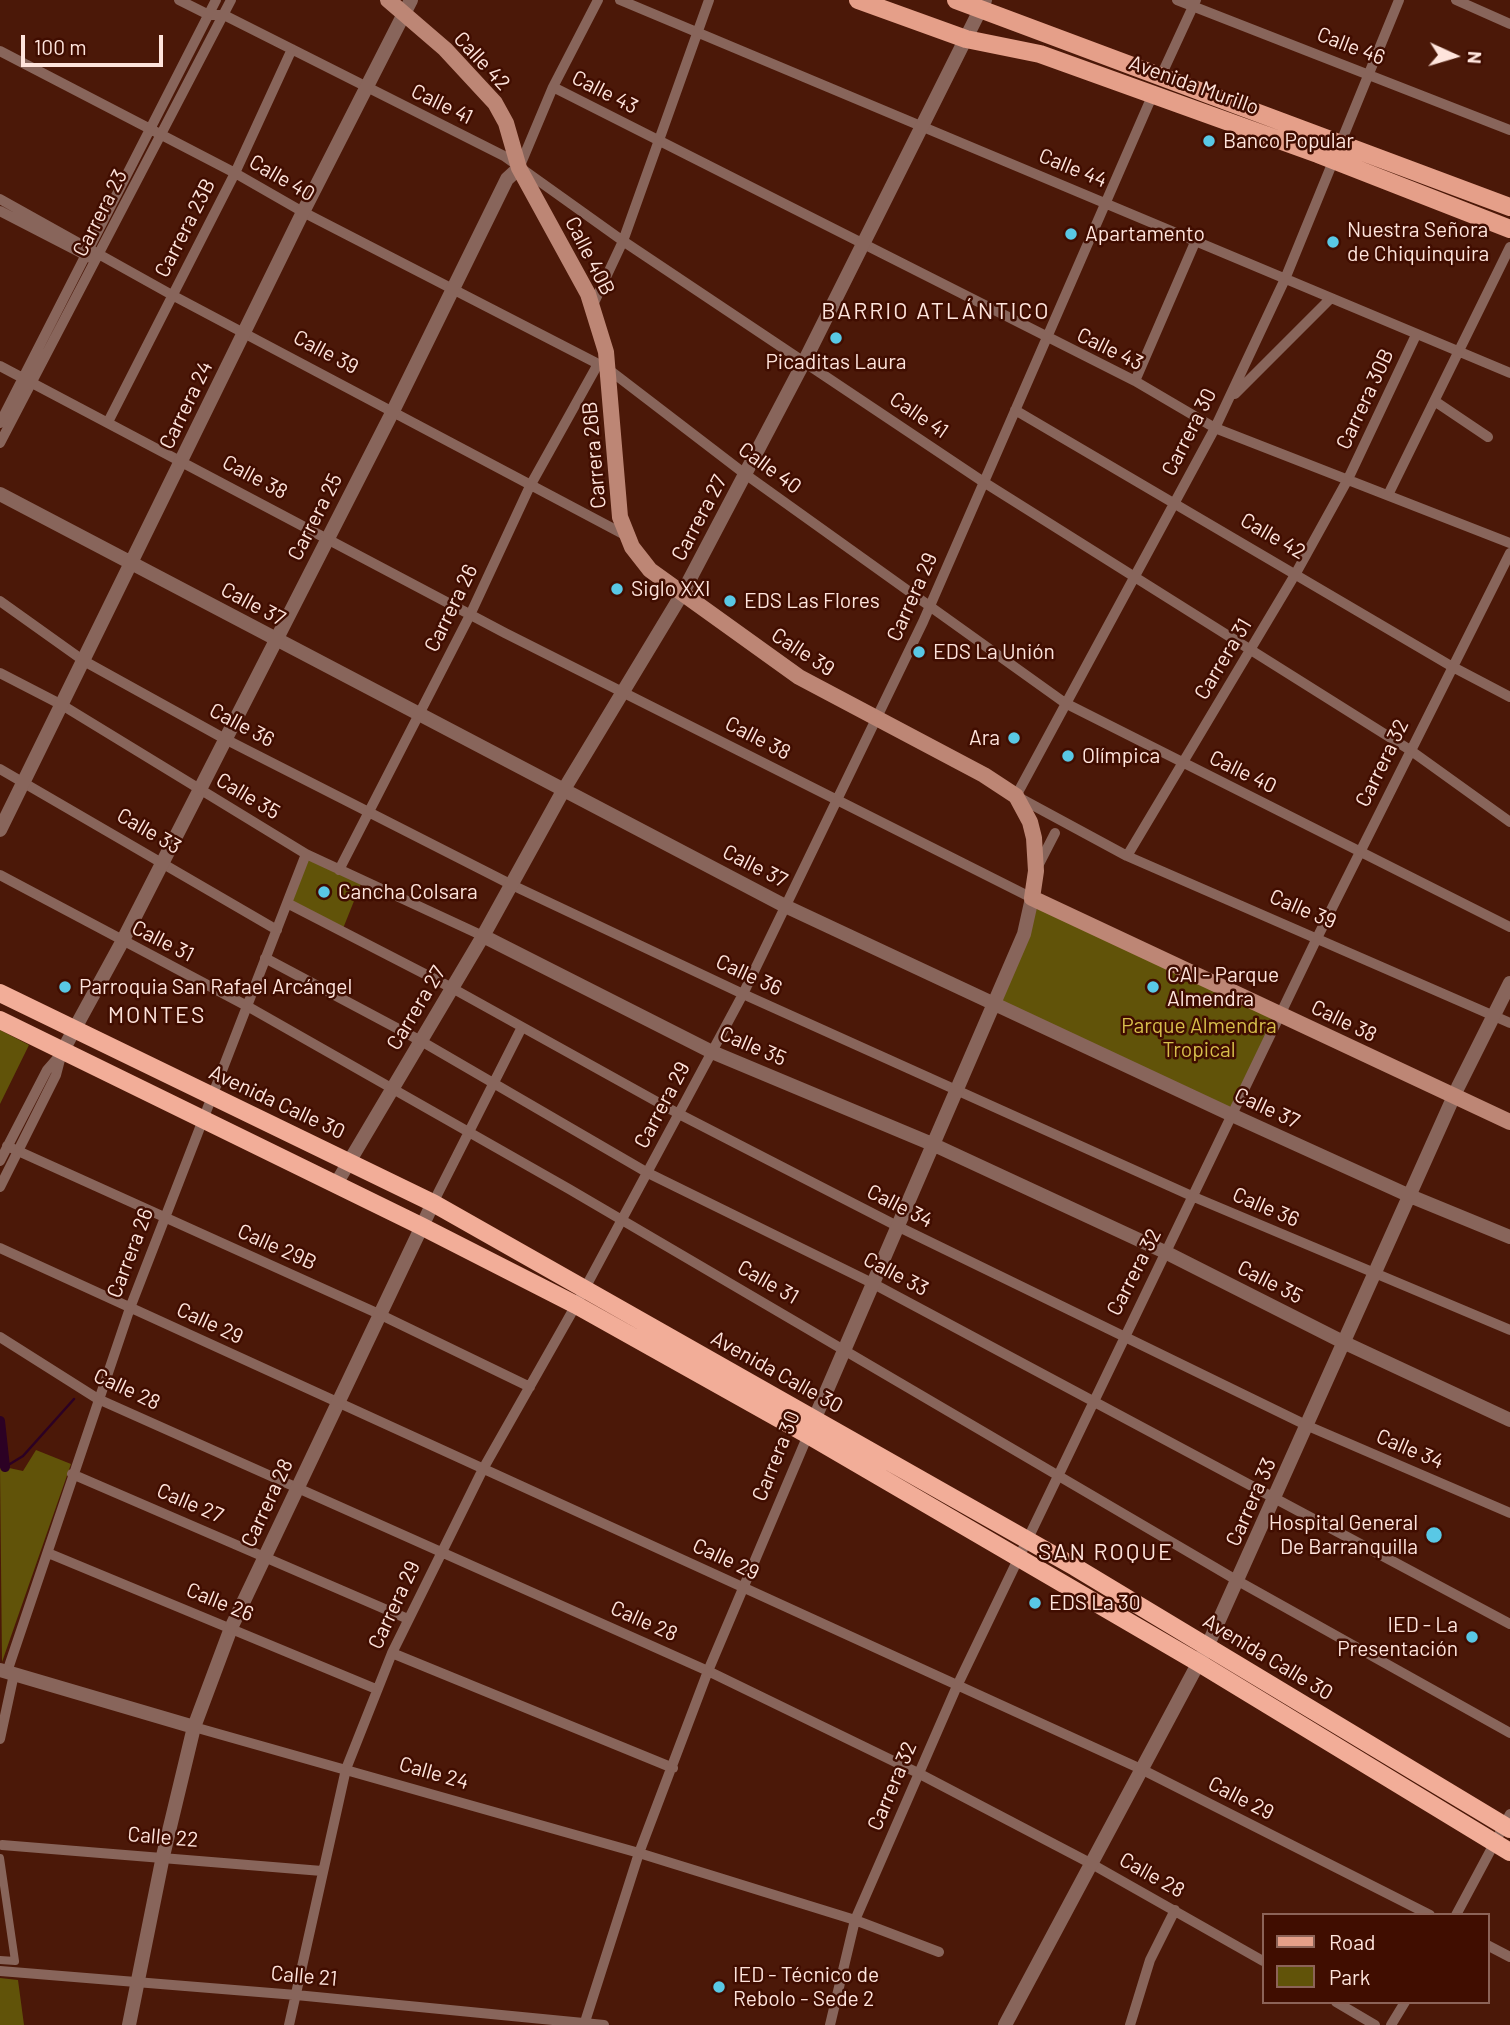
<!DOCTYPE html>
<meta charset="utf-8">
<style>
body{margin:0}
#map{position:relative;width:1510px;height:2025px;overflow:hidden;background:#4b1808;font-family:Barlow,sans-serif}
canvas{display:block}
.legend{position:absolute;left:1262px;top:1913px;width:228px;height:91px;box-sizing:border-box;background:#400d00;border:2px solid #8c6358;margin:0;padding:9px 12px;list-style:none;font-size:21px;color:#fee4dc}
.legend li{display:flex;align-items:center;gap:14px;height:35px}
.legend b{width:35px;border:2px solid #8c6358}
.north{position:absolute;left:1419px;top:21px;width:70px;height:70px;-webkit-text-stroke:5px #400d00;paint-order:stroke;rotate:94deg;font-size:19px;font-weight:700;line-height:28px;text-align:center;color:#fee4dc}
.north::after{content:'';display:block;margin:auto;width:24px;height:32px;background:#fee4dc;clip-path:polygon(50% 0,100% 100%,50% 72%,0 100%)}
.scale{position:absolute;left:21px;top:35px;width:142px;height:32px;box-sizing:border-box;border:4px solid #fee4dc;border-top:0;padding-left:9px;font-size:21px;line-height:24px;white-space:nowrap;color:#fee4dc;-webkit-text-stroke:5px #400d00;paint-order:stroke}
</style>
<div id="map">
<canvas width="1510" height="2025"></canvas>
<ul class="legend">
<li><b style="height:9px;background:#e59f89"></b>Road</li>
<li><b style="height:19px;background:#615309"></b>Park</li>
</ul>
<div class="north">N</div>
<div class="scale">100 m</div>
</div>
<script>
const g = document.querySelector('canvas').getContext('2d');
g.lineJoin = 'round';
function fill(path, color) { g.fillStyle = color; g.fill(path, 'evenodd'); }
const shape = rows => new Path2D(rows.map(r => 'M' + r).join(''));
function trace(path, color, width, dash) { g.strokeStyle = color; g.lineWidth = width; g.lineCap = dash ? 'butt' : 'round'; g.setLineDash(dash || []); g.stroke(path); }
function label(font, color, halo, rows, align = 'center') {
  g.font = font + ' Barlow,sans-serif'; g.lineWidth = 5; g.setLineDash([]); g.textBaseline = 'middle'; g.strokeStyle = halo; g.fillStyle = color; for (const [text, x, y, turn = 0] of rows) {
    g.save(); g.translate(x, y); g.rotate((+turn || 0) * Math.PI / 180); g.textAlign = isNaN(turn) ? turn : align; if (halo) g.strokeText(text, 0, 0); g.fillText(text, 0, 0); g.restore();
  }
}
const green = shape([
 [306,854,362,881,342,931,287,903],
 [1032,898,1282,1014,1234,1116,992,1003],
 [0,1030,29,1045,0,1104],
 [36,1450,71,1464,2,1662,0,1466,23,1471],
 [0,1978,18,1980,24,2025,0,2025]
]);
const stream = shape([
 [5,1467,23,1456,74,1399]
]);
const canal = shape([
 [0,1421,5,1467]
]);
const pedestrian = shape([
 [0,1858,15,1961,0,1960]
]);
const minor = shape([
 [179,0,209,15,224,15,504,156,623,241,982,481,1410,750,1510,822],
 [620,0,1510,373],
 [1177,0,1510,130],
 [1399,0,1285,279,1215,428,1016,796,1127,856,1510,1023],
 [1456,0,1510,24],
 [0,51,235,173,303,212,608,369,745,474,1065,703,1510,927],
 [1160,78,1196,0],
 [553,87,1135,381,1215,428,1510,543],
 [519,168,553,87,598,0],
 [0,199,172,295,627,536],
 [0,211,91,258],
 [593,305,623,241,709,0],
 [0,366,505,633,1032,898],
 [1135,381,1196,240],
 [1235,394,1331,298],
 [1436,402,1488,437],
 [1015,410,1451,666,1510,697],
 [108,422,235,173,292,49],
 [0,423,216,0],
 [0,443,231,0],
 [1388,495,1510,247],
 [0,601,84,661,225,739,512,885,743,994,1194,1197,1510,1330],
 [0,673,62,705,306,854,483,936],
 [0,769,277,930],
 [1127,856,1296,573,1348,479,1416,335],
 [1037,868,1055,833],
 [339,870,470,615,530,486,598,364],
 [0,875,247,1006,569,1189,1238,1581,1510,1733],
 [287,903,452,988,679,1114,897,1226,1308,1426,1510,1513],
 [265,958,421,1041,648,1173,872,1283,1510,1624],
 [7,1146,379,1314,530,1387],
 [0,1161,47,1070,61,1054],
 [0,1187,56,1075,62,1052],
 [433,1203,522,1027],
 [0,1248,1141,1769,1430,1915],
 [0,1337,98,1399,708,1671,918,1773,1090,1863,1263,1961],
 [72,1474,408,1619],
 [48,1553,376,1689],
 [392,1653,673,1768],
 [7,1672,130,1308,306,854],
 [194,1727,639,1853,855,1920,939,1952],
 [0,1739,14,1674],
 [2,1845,322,1871],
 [1456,1915,1510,1814],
 [1487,1945,1510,1957],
 [0,1971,296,1995,604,2025],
 [1336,2002,1375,2025],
 [289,2025,346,1769,392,1653,483,1469,576,1305,743,994,923,622,1153,94],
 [584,2025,639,1853,708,1671,808,1435],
 [830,2025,855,1920,957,1686,1317,938,1510,553],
 [1130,2025,1150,1960,1175,1910],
 [1391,2025,1405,2002]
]);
const tertiary = shape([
 [0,494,785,906,1234,1116,1410,1196,1510,1237],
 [0,830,303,212,411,0],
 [483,936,712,1052,932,1144,1165,1252,1345,1343,1510,1420],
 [62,1052,122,942,393,411,507,179,519,168],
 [336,1184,483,936,563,791,682,594,805,360,985,0],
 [811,1427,1024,934,1032,898],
 [0,1670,194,1727],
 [129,2025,163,1856,194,1727,231,1628,433,1203],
 [1005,2025,1207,1647,1458,1087,1510,983]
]);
const secondary = shape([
 [388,0,445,49,495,103,506,123,519,168,588,294,606,352,620,517,632,547,650,570,799,677,984,775,1016,796,1030,822,1034,838,1036,871,1032,898,1510,1122]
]);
const primary = shape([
 [858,0,966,39,1040,54,1318,154,1510,229],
 [956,0,1510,207]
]);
const trunk = shape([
 [0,993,433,1203,1075,1567,1510,1829],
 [0,1020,421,1226,576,1305,808,1435,1199,1663,1510,1852]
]);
const markers = [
 [1209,141,7,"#59c8e5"],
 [1071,234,7,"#59c8e5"],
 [1333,242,7,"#59c8e5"],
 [836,338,7,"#59c8e5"],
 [617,589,7,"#59c8e5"],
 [730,601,7,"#59c8e5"],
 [919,652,7,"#59c8e5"],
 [1014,738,7,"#59c8e5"],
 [1068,756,7,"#59c8e5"],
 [324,892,7,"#59c8e5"],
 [65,987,7,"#59c8e5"],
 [1153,987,7,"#59c8e5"],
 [1434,1535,9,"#59c8e5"],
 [1035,1603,7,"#59c8e5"],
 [1472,1637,7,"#59c8e5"],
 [719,1987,7,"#59c8e5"]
];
const streetNames = [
 ["Calle 46",1351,46,21],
 ["Calle 42",482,61,47],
 ["Avenida Murillo",1194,85,20],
 ["Calle 43",605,92,27],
 ["Calle 41",442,104,26],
 ["Calle 44",1073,168,22],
 ["Calle 40",282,178,30],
 ["Carrera 23",100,213,-63],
 ["Carrera 23B",185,228,-63],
 ["Calle 40B",590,256,63],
 ["Calle 43",1110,349,26],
 ["Calle 39",326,352,28],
 ["Carrera 30B",1365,399,-65],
 ["Carrera 24",186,405,-64],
 ["Calle 41",919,415,34],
 ["Carrera 30",1189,432,-63],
 ["Carrera 26B",594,455,-95],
 ["Calle 40",770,468,36],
 ["Calle 38",255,477,28],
 ["Carrera 25",315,517,-63],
 ["Carrera 27",699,518,-62],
 ["Calle 42",1273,536,30],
 ["Carrera 29",912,597,-66],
 ["Calle 37",253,604,28],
 ["Carrera 26",451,608,-64],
 ["Calle 39",803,652,33],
 ["Carrera 31",1223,659,-59],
 ["Calle 36",242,725,28],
 ["Calle 38",758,738,27],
 ["Carrera 32",1382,763,-64],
 ["Calle 40",1243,772,26],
 ["Calle 35",248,796,31],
 ["Calle 33",149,831,30],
 ["Calle 37",755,866,27],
 ["Calle 39",1303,909,23],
 ["Calle 31",163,941,27],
 ["Calle 36",749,975,25],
 ["Carrera 27",416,1008,-59],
 ["Calle 38",1344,1021,26],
 ["Calle 35",753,1046,23],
 ["Avenida Calle 30",277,1102,25],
 ["Carrera 29",662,1105,-62],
 ["Calle 37",1267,1108,25],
 ["Calle 34",900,1206,27],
 ["Calle 36",1266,1207,23],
 ["Calle 29B",277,1247,24],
 ["Carrera 26",130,1253,-69],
 ["Carrera 32",1134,1272,-63],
 ["Calle 33",896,1274,28],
 ["Calle 31",768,1282,30],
 ["Calle 35",1270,1282,27],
 ["Calle 29",210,1323,25],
 ["Avenida Calle 30",777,1372,29],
 ["Calle 28",127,1389,25],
 ["Calle 34",1410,1449,23],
 ["Carrera 30",776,1456,-68],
 ["Carrera 33",1251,1502,-66],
 ["Calle 27",190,1503,23],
 ["Carrera 28",267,1503,-65],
 ["Calle 29",726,1559,25],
 ["Calle 26",220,1602,22],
 ["Carrera 29",394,1605,-65],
 ["Calle 28",644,1621,24],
 ["Avenida Calle 30",1268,1657,31],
 ["Calle 24",434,1773,16],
 ["Carrera 32",892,1786,-67],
 ["Calle 29",1241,1798,27],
 ["Calle 22",163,1837,5],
 ["Calle 28",1152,1875,29],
 ["Calle 21",304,1976,5]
];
const poiNames = [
 ["Banco Popular",1223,141],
 ["Nuestra Señora",1347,230],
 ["de Chiquinquira",1347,254],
 ["Apartamento",1085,234],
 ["Picaditas Laura",836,362,"center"],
 ["Siglo XXI",631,589],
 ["EDS Las Flores",744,601],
 ["EDS La Unión",933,652],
 ["Ara",1000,738,"right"],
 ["Olímpica",1082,756],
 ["Cancha Colsara",338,892],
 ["CAI - Parque",1167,975],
 ["Almendra",1167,999],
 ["Parroquia San Rafael Arcángel",79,987],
 ["Hospital General",1418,1523,"right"],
 ["De Barranquilla",1418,1547,"right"],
 ["EDS La 30",1049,1603],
 ["IED - La",1458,1625,"right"],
 ["Presentación",1458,1649,"right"],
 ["IED - Técnico de",733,1975],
 ["Rebolo - Sede 2",733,1999]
];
const parkNames = [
 ["Parque Almendra",1199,1026],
 ["Tropical",1199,1050]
];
const neighbourhoodNames = [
 ["BARRIO ATLÁNTICO",936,311],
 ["MONTES",157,1015],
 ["SAN ROQUE",1106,1552]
];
fill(green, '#615309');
trace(stream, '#2c0124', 2.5);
trace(canal, '#2c0124', 10);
trace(pedestrian, '#88655b', 8);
trace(minor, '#88655b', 10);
trace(tertiary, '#88655b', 14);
trace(secondary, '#bd8675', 16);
trace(primary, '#e59f89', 18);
trace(trunk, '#f2ad98', 18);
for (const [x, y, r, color] of markers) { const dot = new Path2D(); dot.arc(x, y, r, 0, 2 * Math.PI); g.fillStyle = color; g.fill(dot); trace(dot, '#400d00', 2.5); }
label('21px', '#fee4dc', '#400d00', streetNames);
label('21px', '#fee4dc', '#400d00', poiNames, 'left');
label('21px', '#d7bf4b', '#400d00', parkNames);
g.letterSpacing = '2px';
label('23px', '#fee4dc', '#400d00', neighbourhoodNames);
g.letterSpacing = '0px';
</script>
